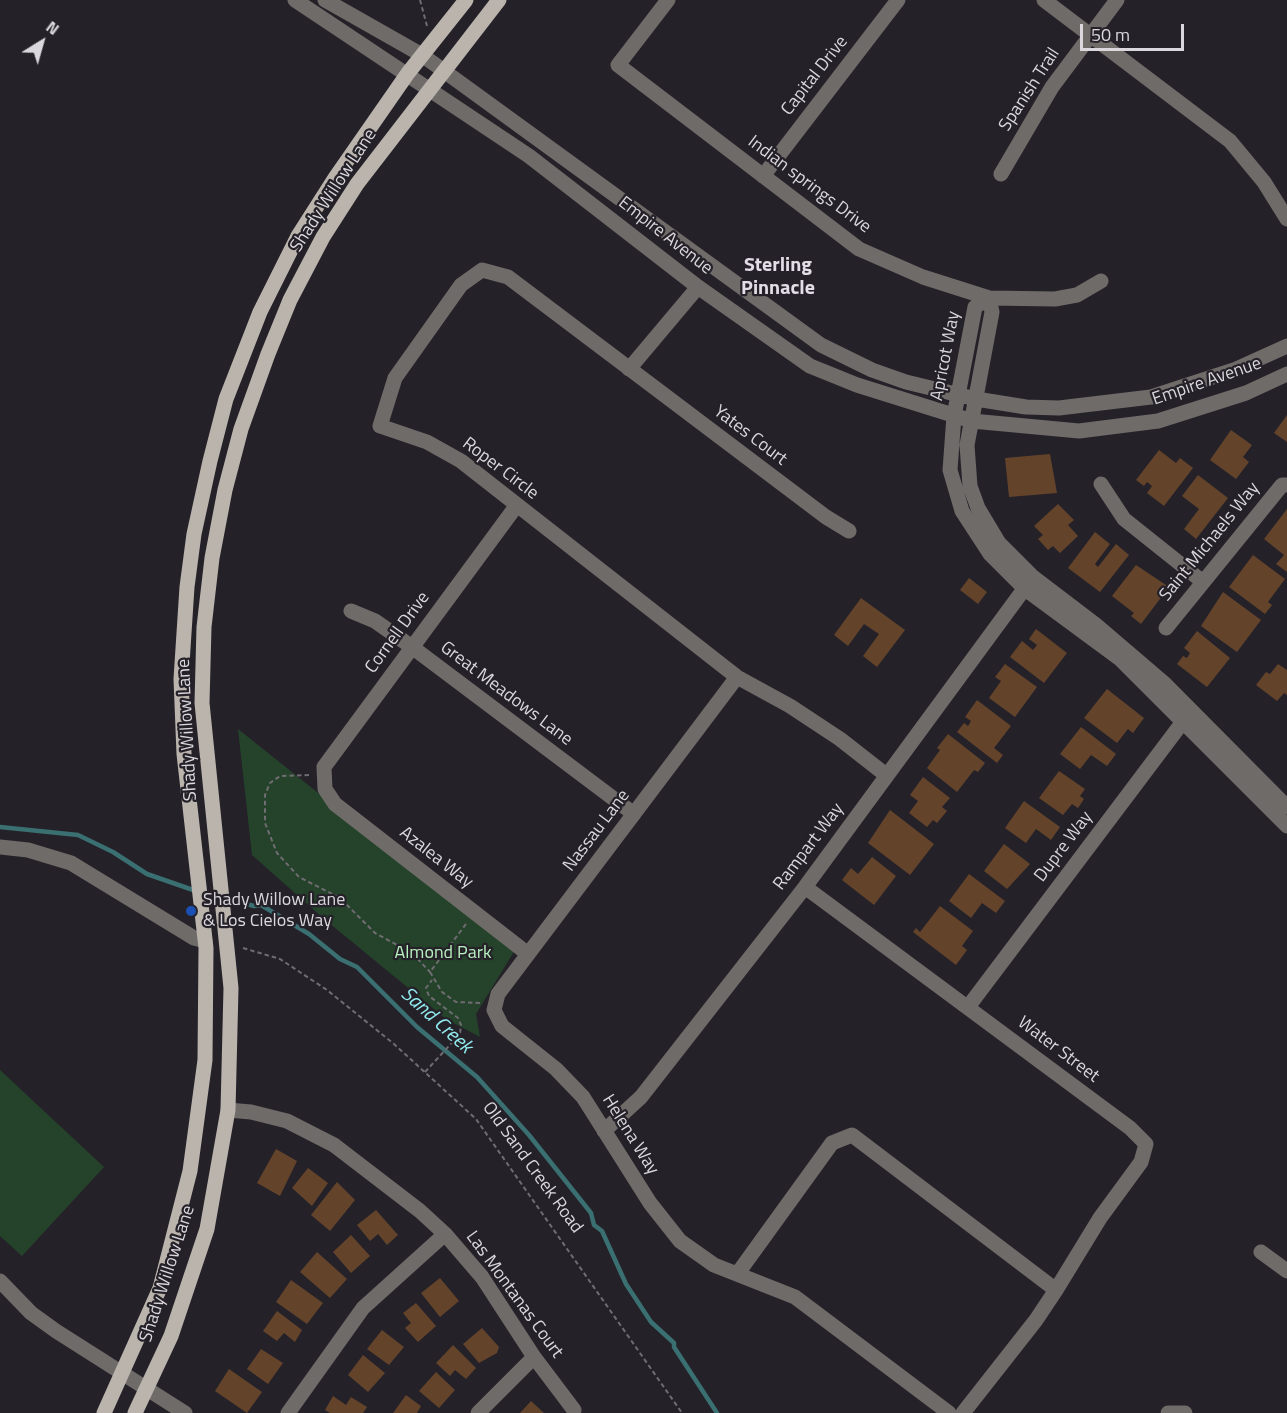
<!DOCTYPE html>
<style>
body{margin:0}
#map{position:relative;width:1287px;height:1413px;overflow:hidden;background:#252129;font-family:"Titillium Web",sans-serif}
canvas{display:block}
.north{position:absolute;left:12px;top:12px;width:60px;height:60px;-webkit-text-stroke:4px #252129;paint-order:stroke;rotate:37deg;font-size:16px;font-weight:700;line-height:24px;text-align:center;color:#dad8dd}
.north::after{content:'';display:block;margin:auto;width:21px;height:27px;background:#dad8dd;clip-path:polygon(50% 0,100% 100%,50% 72%,0 100%)}
.scale{position:absolute;left:1080px;top:24px;width:104px;height:27px;box-sizing:border-box;border:3px solid #dad8dd;border-top:0;padding-left:8px;font-size:18px;line-height:21px;white-space:nowrap;color:#dad8dd;-webkit-text-stroke:4px #252129;paint-order:stroke}
</style>
<div id="map">
<canvas width="1287" height="1413"></canvas>
<div class="north">N</div>
<div class="scale">50 m</div>
</div>
<script>
const g = document.querySelector('canvas').getContext('2d');
g.lineJoin = 'round';
function fill(path, color) { g.fillStyle = color; g.fill(path, 'evenodd'); }
const shape = rows => new Path2D(rows.map(r => 'M' + r).join(''));
function trace(path, color, width, dash) { g.strokeStyle = color; g.lineWidth = width; g.lineCap = dash ? 'butt' : 'round'; g.setLineDash(dash || []); g.stroke(path); }
function label(font, color, halo, rows, align = 'center') {
  g.font = font + ' "Titillium Web",sans-serif'; g.lineWidth = 4.5; g.setLineDash([]); g.textBaseline = 'middle'; g.strokeStyle = halo; g.fillStyle = color; for (const [text, x, y, turn = 0] of rows) {
    g.save(); g.translate(x, y); g.rotate((+turn || 0) * Math.PI / 180); g.textAlign = isNaN(turn) ? turn : align; if (halo) g.strokeText(text, 0, 0); g.fillText(text, 0, 0); g.restore();
  }
}
const green = shape([
 [238,729,515,950,476,1014,480,1037,446,1019,323,918,252,855],
 [0,1070,104,1167,22,1256,0,1236]
]);
const stream = shape([
 [0,827,78,835,113,852,147,874,196,891],
 [204,893,254,906,261,905,309,934,340,959,357,967,417,1027,477,1077,529,1135,591,1213,594,1225,602,1231,626,1284,651,1322,674,1343,674,1347,717,1413]
]);
const building = shape([
 [1287,415,1287,442,1274,433],
 [1231,430,1252,445,1243,457,1249,462,1236,479,1210,460],
 [1159,450,1176,463,1180,458,1193,468,1164,506,1147,493,1152,486,1147,482,1144,486,1136,480],
 [1050,454,1057,493,1009,497,1005,458],
 [1198,475,1228,498,1196,539,1184,529,1199,509,1182,496],
 [1058,504,1074,520,1068,525,1078,536,1060,553,1053,546,1048,550,1038,539,1043,535,1034,526],
 [1287,509,1287,572,1276,564,1284,555,1264,539],
 [1095,532,1110,544,1095,564,1098,567,1116,544,1129,555,1100,592,1068,568],
 [1253,555,1285,579,1268,602,1272,605,1265,614,1229,587],
 [1136,565,1169,587,1141,624,1131,616,1134,613,1112,596],
 [969,578,987,592,978,604,960,590],
 [1223,592,1261,620,1237,652,1201,626],
 [861,598,905,630,877,667,863,656,879,634,864,624,848,646,834,635],
 [1036,629,1067,653,1044,683,1010,657,1022,641,1033,650,1037,645,1029,639],
 [1197,631,1230,658,1207,687,1177,664,1183,656,1187,658,1190,653,1184,648],
 [1005,664,1037,687,1015,717,989,698,1001,681,995,677],
 [1278,664,1287,670,1287,695,1284,693,1277,701,1256,685,1266,672,1270,674],
 [1107,689,1144,718,1133,733,1128,729,1117,743,1084,718],
 [977,700,1011,726,994,748,1003,755,997,763,957,732,964,723,968,726,971,721,965,717],
 [1081,727,1116,754,1107,766,1091,755,1080,769,1060,754],
 [948,734,985,763,978,772,974,770,957,792,927,768,940,750,937,748],
 [1059,771,1085,789,1080,796,1084,799,1078,808,1072,804,1063,815,1039,798],
 [923,777,950,798,942,807,947,811,937,823,933,820,927,827,909,813,918,801,910,795],
 [1024,801,1060,827,1051,840,1036,829,1026,843,1005,828],
 [890,810,934,844,910,875,868,843],
 [1004,844,1030,864,1007,889,984,871],
 [872,857,896,876,874,905,842,880,851,868,858,874],
 [969,874,1005,901,996,913,982,903,971,918,949,901],
 [940,906,973,931,962,946,967,950,956,965,913,932,916,928,920,932],
 [276,1149,297,1161,280,1196,257,1183],
 [308,1168,328,1183,312,1206,292,1188],
 [337,1182,355,1200,330,1231,311,1215],
 [376,1210,398,1235,387,1245,378,1234,370,1241,357,1225],
 [351,1235,370,1256,351,1273,333,1252],
 [317,1252,347,1279,330,1298,300,1272],
 [440,1278,459,1301,440,1317,421,1293],
 [291,1280,323,1303,307,1324,276,1302],
 [416,1303,436,1326,418,1342,405,1328,411,1323,403,1313],
 [277,1311,302,1330,295,1342,284,1333,277,1341,263,1331],
 [482,1328,499,1347,497,1353,479,1363,463,1344],
 [382,1330,404,1347,389,1365,367,1349],
 [453,1345,476,1368,466,1379,455,1370,450,1376,436,1363],
 [261,1349,283,1363,268,1384,247,1369],
 [363,1355,385,1373,368,1392,348,1375],
 [229,1369,262,1392,247,1413,215,1391],
 [436,1372,455,1390,439,1408,419,1391],
 [406,1395,421,1406,417,1413,393,1413],
 [333,1396,346,1405,351,1397,367,1407,363,1413,330,1413,325,1410],
 [531,1401,544,1413,520,1413]
]);
const path = shape([
 [420,0,427,26],
 [309,775,280,776,270,783,265,795,265,823,277,853,299,877,340,898,375,933,412,953,430,972],
 [466,924,430,972,442,992,456,1002,481,1003],
 [243,948,280,959,327,990,394,1044,476,1119,682,1413],
 [425,1072,460,1034,461,1025,458,1018,429,996,426,988,432,980]
]);
const minor = shape([
 [295,0,529,156,698,287,810,366,857,385,972,421,1079,431,1158,421,1246,393,1287,374],
 [325,0,422,55,821,345,872,370,906,382,976,399,1026,407,1059,408,1151,397,1234,370,1287,346],
 [668,0,618,65,859,249,923,277,989,298,1055,299,1077,295,1101,281],
 [1044,0,1230,141,1264,182,1287,219],
 [1001,174,1052,87,1117,0],
 [763,176,898,0],
 [629,369,698,287],
 [1101,484,1124,519,1203,582],
 [517,505,324,767,325,789,335,804,528,954],
 [849,531,826,517,508,277,482,270,461,285,395,378,380,426,427,442,461,461,737,677,790,706,840,739,886,775],
 [351,611,375,621,412,647,634,814],
 [1166,628,1282,485,1287,485],
 [737,677,498,994,494,1010,502,1026,556,1069,583,1097,650,1203,680,1241,714,1265,795,1297,949,1413],
 [1287,807,1165,684,1096,625,1033,577,999,543,978,508,970,486,967,445,992,312,989,298,975,307,954,416,950,470,962,511,990,554,1025,589,1120,659,1287,826],
 [0,847,28,850,71,863,194,938,205,941],
 [805,887,1130,1128,1146,1144,1141,1162,1100,1218,1056,1290],
 [968,1007,1188,715],
 [228,1110,251,1112,287,1121,334,1145,420,1211,445,1234,482,1277,534,1357,574,1410],
 [604,1131,641,1097,805,887,1030,581],
 [1261,1252,1287,1271],
 [738,1273,832,1143,852,1135,1056,1290,1036,1320,963,1413],
 [0,1281,31,1313,56,1331,185,1413],
 [288,1413,363,1308,445,1234],
 [478,1413,534,1357],
 [1168,1413,1185,1413]
]);
const major = shape([
 [104,1413,160,1288,190,1171,205,1060,206,948,184,754,181,679,187,587,194,534,210,461,226,399,260,312,298,236,335,178,408,73,466,0],
 [135,1413,171,1336,207,1229,228,1110,231,988,202,703,204,627,212,558,225,490,241,429,268,354,290,300,323,237,357,184,499,0]
]);
const markers = [
 [191,911,6,"#1a4fb4"]
];
const streetNames = [
 ["Capital Drive",815,76,-52],
 ["Spanish Trail",1030,90,-57],
 ["Indian springs Drive",809,185,37],
 ["Shady Willow Lane",334,191,-57],
 ["Empire Avenue",665,236,38],
 ["Apricot Way",946,356,-79],
 ["Empire Avenue",1207,382,-19],
 ["Yates Court",750,436,37],
 ["Roper Circle",500,469,37],
 ["Saint Michaels Way",1210,542,-51],
 ["Cornell Drive",398,633,-54],
 ["Great Meadows Lane",506,694,37],
 ["Shady Willow Lane",188,730,-93],
 ["Nassau Lane",597,831,-53],
 ["Rampart Way",809,847,-53],
 ["Dupre Way",1064,847,-53],
 ["Azalea Way",436,858,38],
 ["Water Street",1058,1050,37],
 ["Helena Way",630,1135,58],
 ["Old Sand Creek Road",532,1168,54],
 ["Shady Willow Lane",168,1274,-72],
 ["Las Montanas Court",514,1295,54]
];
const poiNames = [
 ["Shady Willow Lane",203,901],
 ["& Los Cielos Way",203,922]
];
const parkNames = [
 ["Almond Park",443,954]
];
const neighbourhoodNames = [
 ["Sterling",778,266],
 ["Pinnacle",778,289]
];
const waterNames = [
 ["Sand Creek",436,1021,42]
];
fill(green, '#25432a');
trace(stream, '#3a7071', 4.5);
fill(building, '#63442b');
trace(path, '#6f6c72', 2, [4.5, 3]);
trace(minor, '#6e6b68', 15);
trace(major, '#bab4ad', 15);
for (const [x, y, r, color] of markers) { const dot = new Path2D(); dot.arc(x, y, r, 0, 2 * Math.PI); g.fillStyle = color; g.fill(dot); trace(dot, '#252129', 2); }
label('18px', '#dad8dd', '#252129', streetNames);
label('18px', '#dad8dd', '#252129', poiNames, 'left');
label('18px', '#b7efbe', '#252129', parkNames);
label('bold 20px', '#e2dde7', '#252129', neighbourhoodNames);
label('italic 20px', '#91ecef', '#252129', waterNames);
</script>
